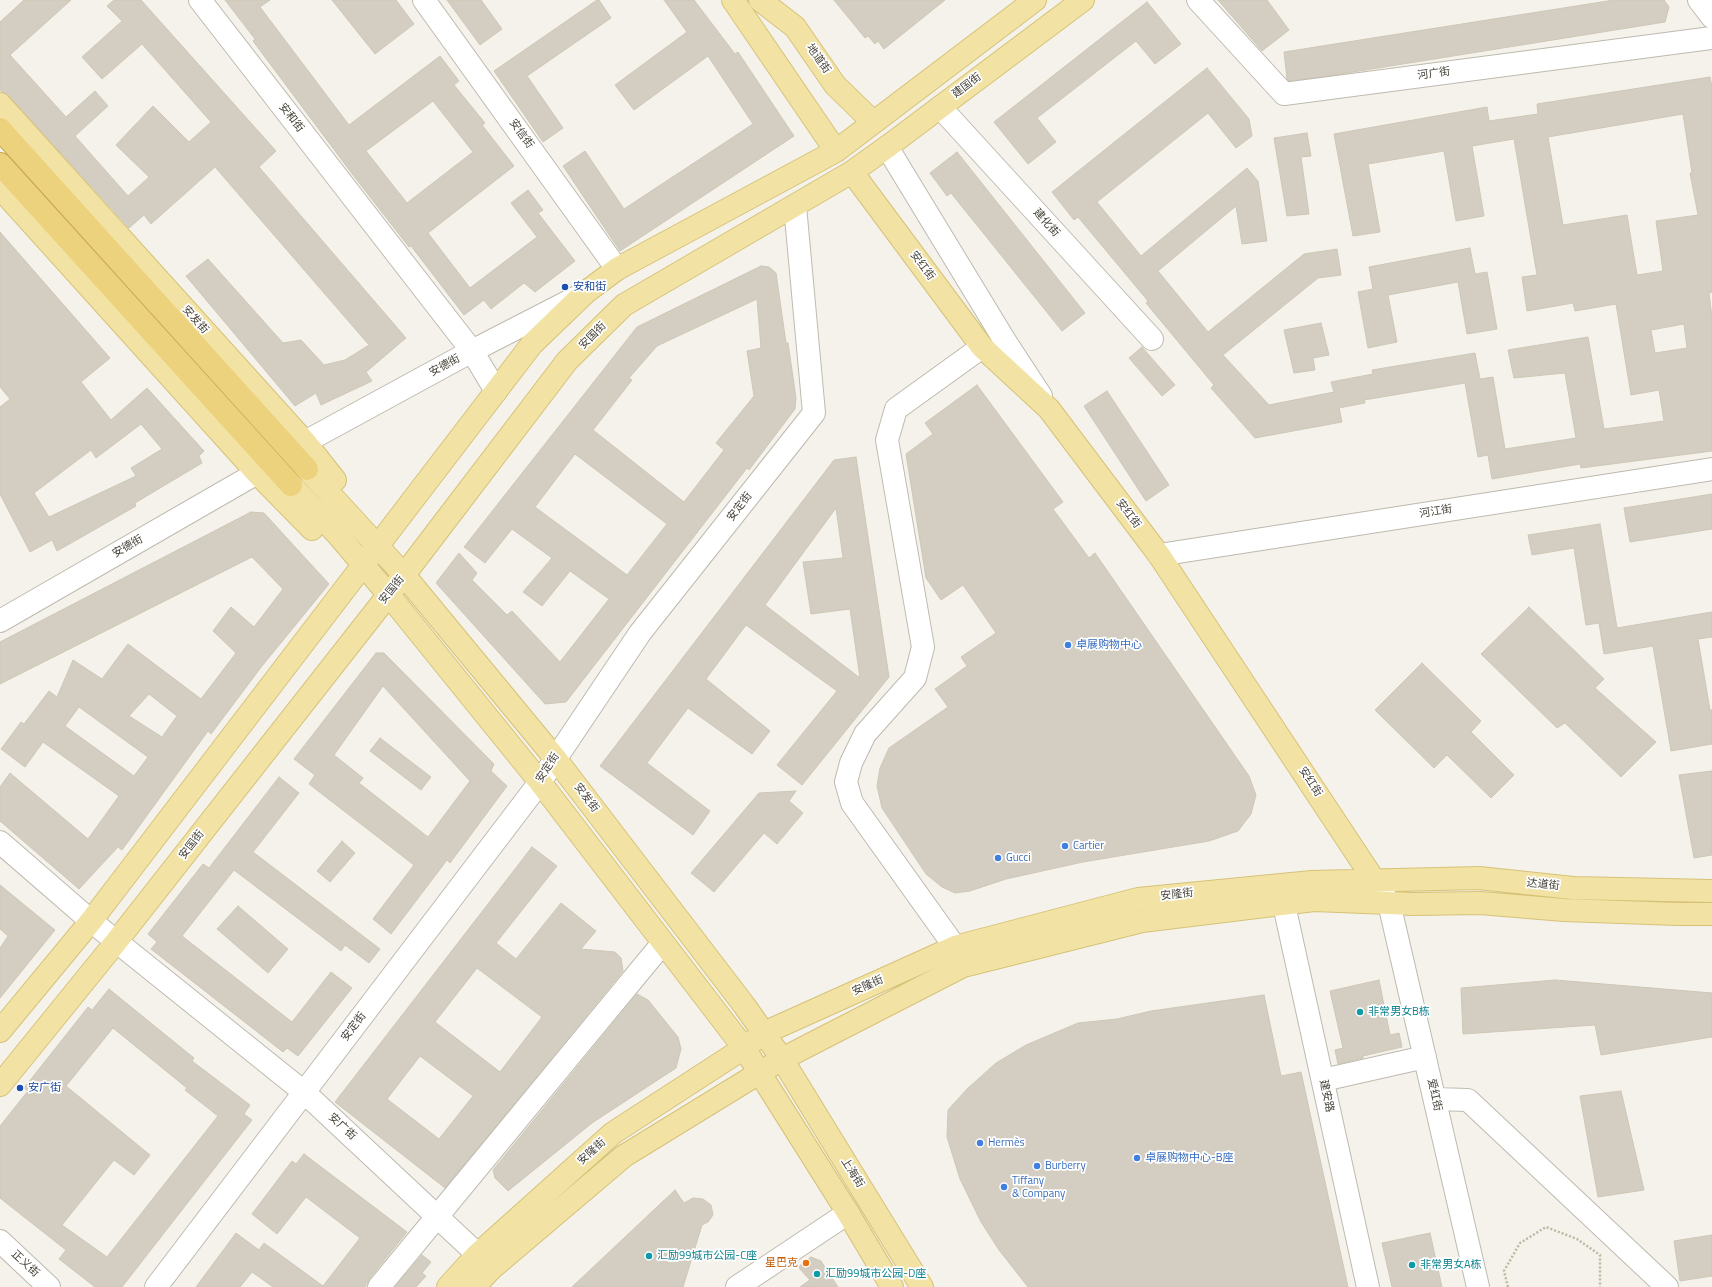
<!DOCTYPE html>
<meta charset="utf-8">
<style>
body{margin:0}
canvas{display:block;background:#f4f2eb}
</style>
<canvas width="1712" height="1287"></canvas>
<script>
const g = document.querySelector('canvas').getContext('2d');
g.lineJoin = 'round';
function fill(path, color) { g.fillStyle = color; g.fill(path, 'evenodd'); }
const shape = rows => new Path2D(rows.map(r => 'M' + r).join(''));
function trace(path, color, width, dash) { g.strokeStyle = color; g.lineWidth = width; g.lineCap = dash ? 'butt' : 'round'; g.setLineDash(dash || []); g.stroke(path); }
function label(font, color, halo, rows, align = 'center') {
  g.font = font + ' "Titillium Web","Noto Sans SC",sans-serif'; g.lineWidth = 3.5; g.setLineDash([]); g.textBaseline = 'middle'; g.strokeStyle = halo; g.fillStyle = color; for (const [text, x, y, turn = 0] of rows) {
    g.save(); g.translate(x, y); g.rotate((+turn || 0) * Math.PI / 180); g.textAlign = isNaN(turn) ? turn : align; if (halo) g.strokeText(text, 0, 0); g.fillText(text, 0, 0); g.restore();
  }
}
const building = shape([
 [24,0,71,0,10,55,66,117,95,91,108,106,75,136,128,196,149,177,116,145,153,106,189,142,211,122,142,44,102,79,82,57,122,21,107,6,114,0,141,0,276,151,259,167,406,338,366,372,372,381,321,405,316,393,295,406,186,276,208,259,283,343,301,340,324,365,345,360,369,345,215,167,151,224,144,215,129,228,9,96,2,92,0,90,0,22,24,0],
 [225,0,270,0,260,7,349,125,440,56,459,81,454,85,485,123,482,125,514,166,428,233,470,288,537,237,511,203,528,190,543,210,538,213,575,261,535,292,524,283,491,309,484,300,464,315,411,246,409,247,353,175,253,41,255,39,225,0],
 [433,101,473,152,407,203,366,151,433,101],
 [332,0,396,0,414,24,375,54,332,0],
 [447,0,481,0,502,29,480,45,447,0],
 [597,0,599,0,611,18,527,76,563,128,543,142,494,71,597,0],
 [664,0,694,0,735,54,738,52,794,136,620,251,563,166,585,151,624,209,753,124,708,56,634,110,615,85,687,32,664,0],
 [834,0,945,0,884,49,878,41,875,44,868,36,865,38,834,0],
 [1218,0,1267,0,1289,30,1262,51,1218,0],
 [1614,0,1664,0,1669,7,1665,22,1328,76,1289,81,1287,79,1284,52,1614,0],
 [1147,2,1181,44,1155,64,1136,41,1037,118,1056,142,1028,164,994,122,1147,2],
 [1207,68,1249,119,1252,136,1236,148,1208,113,1097,202,1141,256,1247,168,1258,181,1267,241,1242,244,1236,206,1158,271,1208,332,1304,254,1337,249,1341,275,1318,278,1223,355,1269,405,1334,392,1331,382,1373,374,1372,370,1475,353,1480,379,1493,377,1505,449,1576,438,1565,373,1514,378,1508,350,1588,337,1604,429,1664,421,1659,390,1631,395,1616,304,1575,311,1573,303,1527,311,1522,277,1537,275,1514,139,1472,146,1484,216,1456,221,1444,151,1368,164,1380,232,1353,236,1334,134,1487,107,1489,121,1538,114,1537,104,1710,77,1712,87,1712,292,1709,293,1712,317,1712,451,1581,468,1580,464,1492,479,1488,455,1478,457,1465,383,1364,400,1365,403,1339,408,1342,422,1255,438,1211,388,1214,385,1146,303,1148,301,1078,217,1074,220,1052,192,1207,68],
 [1683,114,1692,173,1690,173,1698,215,1656,221,1663,271,1637,275,1627,215,1563,225,1548,137,1683,114],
 [1684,324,1687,348,1655,353,1651,330,1684,324],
 [1307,133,1311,156,1301,157,1309,214,1287,216,1274,138,1307,133],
 [957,152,1085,313,1062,331,951,193,947,196,930,173,957,152],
 [0,232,110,358,81,382,111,420,147,388,204,451,199,456,202,463,135,503,136,506,57,551,52,540,30,552,0,494,0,407,10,399,0,387,0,232],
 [141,424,162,449,131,468,136,476,49,517,34,493,91,450,96,458,141,424],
 [1470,248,1475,274,1487,272,1497,329,1467,334,1458,282,1388,295,1397,342,1368,348,1358,292,1373,289,1369,267,1470,248],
 [761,266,769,267,776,273,786,343,788,343,796,398,795,409,749,470,747,468,566,702,545,704,436,583,459,553,477,573,472,580,507,615,512,611,560,662,609,599,570,571,542,606,523,592,552,558,512,529,485,563,464,547,637,327,761,266],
 [757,299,761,348,747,351,754,396,716,443,724,450,684,502,593,430,632,380,629,378,657,346,757,299],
 [575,454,667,524,627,575,535,507,575,454],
 [1321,323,1329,355,1313,358,1315,370,1294,373,1284,330,1321,323],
 [1142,347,1175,385,1162,396,1129,358,1142,347],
 [977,385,1063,502,1053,509,1089,558,1095,553,1249,776,1256,795,1251,814,1238,831,1209,841,1083,862,1006,879,970,891,955,893,942,887,926,874,882,808,877,786,880,768,889,748,948,707,935,689,967,666,961,657,996,633,963,585,941,600,926,578,906,454,933,434,925,423,977,385],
 [1107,391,1169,485,1146,501,1084,406,1107,391],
 [856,457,889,677,802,785,777,765,837,691,746,625,706,679,770,731,752,754,688,708,647,763,710,811,693,835,600,766,834,460,856,457],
 [836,508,843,558,803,562,811,614,850,609,860,678,765,605,836,508],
 [1712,494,1712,529,1630,542,1624,508,1712,494],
 [251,512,264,513,329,584,262,666,211,734,208,731,122,850,118,847,79,889,0,821,0,787,10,773,88,839,119,796,43,742,25,767,1,749,21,722,24,724,49,691,57,697,73,660,102,679,128,644,201,699,236,653,213,631,231,607,254,627,283,589,252,557,0,684,0,642,251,512],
 [149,694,177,716,162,737,129,716,149,694],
 [79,707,148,757,134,776,65,726,79,707],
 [1600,524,1617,628,1712,612,1712,637,1698,639,1710,710,1712,710,1712,744,1671,751,1653,646,1604,654,1599,623,1586,625,1574,548,1532,555,1528,535,1600,524],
 [1529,607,1604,679,1595,688,1656,742,1621,777,1565,723,1557,728,1481,654,1529,607],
 [376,653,384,653,494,764,491,771,507,786,450,863,447,860,391,934,373,919,414,865,309,784,315,775,294,759,376,653],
 [383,686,470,781,428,837,359,783,363,778,334,755,383,686],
 [1422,663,1481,721,1471,732,1514,775,1491,798,1447,755,1434,768,1375,710,1422,663],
 [380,738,431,777,421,790,370,751,380,738],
 [1712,771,1712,855,1694,858,1679,775,1712,771],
 [279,777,299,793,253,852,380,949,369,963,345,945,341,951,234,870,182,936,292,1022,331,972,352,988,298,1056,287,1048,283,1052,151,949,157,942,148,934,203,864,209,868,279,777],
 [796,791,789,801,803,813,777,844,764,833,714,892,691,873,759,793,796,791],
 [342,841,355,853,330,882,317,871,342,841],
 [532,847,557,866,496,943,516,959,561,903,596,931,581,949,615,952,621,958,623,971,445,1188,335,1102,532,847],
 [477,968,542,1017,500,1072,435,1022,477,968],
 [420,1056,473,1096,439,1139,387,1099,420,1056],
 [0,885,55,930,0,998,0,948,8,936,0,929,0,885],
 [238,906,288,949,268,973,217,929,238,906],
 [1379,980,1390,1035,1399,1033,1402,1047,1363,1056,1363,1058,1338,1064,1335,1050,1343,1048,1330,991,1379,980],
 [1555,980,1712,993,1712,1037,1601,1055,1595,1025,1463,1034,1461,988,1555,980],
 [109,989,194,1058,192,1061,250,1105,244,1114,252,1120,122,1287,95,1287,59,1259,66,1250,0,1198,0,1126,28,1091,24,1088,88,1007,92,1010,109,989],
 [113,1028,187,1088,185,1090,218,1116,107,1257,62,1225,114,1160,134,1175,150,1155,66,1086,113,1028],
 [637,994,648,1000,678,1037,681,1049,676,1068,592,1123,508,1191,495,1178,493,1170,637,994],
 [1264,995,1281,1076,1301,1072,1348,1287,1028,1287,999,1250,981,1222,960,1179,947,1137,948,1110,967,1089,996,1063,1026,1045,1078,1023,1117,1019,1151,1011,1264,995],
 [1621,1091,1644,1190,1598,1197,1580,1096,1621,1091],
 [304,1154,407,1232,369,1279,365,1287,273,1287,252,1272,240,1287,196,1287,236,1233,259,1250,264,1243,323,1286,360,1238,306,1197,277,1234,252,1214,292,1161,296,1164,304,1154],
 [675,1190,684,1203,693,1198,703,1199,711,1205,713,1215,708,1222,702,1225,683,1287,572,1287,675,1190],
 [1430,1233,1442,1287,1392,1287,1382,1243,1430,1233],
 [1712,1235,1712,1276,1680,1281,1674,1241,1712,1235],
 [422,1255,431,1262,422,1273,426,1276,416,1287,395,1287,422,1255],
 [811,1257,821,1261,838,1287,800,1287,810,1280,798,1267,811,1257]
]);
const path = shape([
 [1508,1287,1504,1271,1520,1243,1546,1227,1577,1239,1600,1255,1600,1287]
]);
const minor = shape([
 [200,0,472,351,496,391],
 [424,0,617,269],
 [1198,0,1284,94,1712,38],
 [1699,0,1712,17],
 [940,107,1152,339],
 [887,147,1005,341,1041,396],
 [305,442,472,351,579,296],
 [1159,555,1712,469],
 [0,621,257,473],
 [0,842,91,921,305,1093,491,1267],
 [1374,880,1389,903,1478,1287],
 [1284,905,1368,1287],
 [955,947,852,803,846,782,851,763,865,734,915,678,923,647,887,440,896,409,982,347],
 [1323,1080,1425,1057],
 [1435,1099,1468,1100,1667,1287],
 [0,1241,49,1287],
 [156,1287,540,782,640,633,814,413,795,206],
 [379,1287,662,944],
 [737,1287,848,1213]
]);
const major = shape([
 [733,0,836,151],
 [760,0,795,27,835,85,873,122],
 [0,104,305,442,335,480],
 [852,172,982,347,1049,409,1159,555,1374,880],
 [0,188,257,473,312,529],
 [307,469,404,575,555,758,744,1005,782,1059,922,1287],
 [291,485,338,535,388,594,540,782,744,1048,848,1213,892,1287],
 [0,1031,91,921,532,344,586,292,617,269,836,151,1035,0],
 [0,1085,116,942,404,575,567,361,624,305,852,172,887,147,1083,0],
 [448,1287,477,1255,613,1133,744,1048,764,1033,955,947,1138,899,1312,882,1479,878,1573,888,1712,891],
 [474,1287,492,1268,624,1156,782,1059,963,966,1142,921,1314,900,1413,904,1480,903,1564,910,1677,914,1712,914]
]);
const highway = shape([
 [0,129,307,469],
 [0,164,291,485]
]);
const markers = [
 [565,287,4,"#1a4fb4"],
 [1068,645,4,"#3f7fe0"],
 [1065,846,4,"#3f7fe0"],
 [998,858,4,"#3f7fe0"],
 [1360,1012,4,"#0f9aa8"],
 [20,1088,4,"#1a4fb4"],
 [980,1143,4,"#3f7fe0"],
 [1137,1158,4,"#3f7fe0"],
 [1037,1166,4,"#3f7fe0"],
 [1004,1187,4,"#3f7fe0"],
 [649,1256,4,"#0f9aa8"],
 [806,1263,4,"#e8710a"],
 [1412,1265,4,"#0f9aa8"],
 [817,1274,4,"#0f9aa8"]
];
const streetNames = [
 ["地道街",818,59,55],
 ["河广街",1434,74,-8],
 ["建国街",967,86,-37],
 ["安和街",291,118,52],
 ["安信街",521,134,54],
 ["建化街",1046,223,48],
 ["安红街",922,266,53],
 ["安发街",195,320,48],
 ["安国街",593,336,-45],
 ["安德街",445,366,-29],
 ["安定街",740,507,-52],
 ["河江街",1436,512,-9],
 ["安红街",1128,514,53],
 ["安德街",128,547,-30],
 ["安国街",392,590,-51],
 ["安定街",548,768,-57],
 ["安红街",1310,782,57],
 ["安发街",586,798,53],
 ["安国街",192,845,-52],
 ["达道街",1543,885,6],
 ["安隆街",1177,895,-6],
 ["安隆街",868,986,-24],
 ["安定街",354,1027,-53],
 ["爱红街",1434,1095,77],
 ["建安路",1326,1096,78],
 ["安广街",342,1127,43],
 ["安隆街",592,1152,-42],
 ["上海街",852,1173,58],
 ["正义街",25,1264,43]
];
const transitNames = [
 ["安和街",573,287],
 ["安广街",28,1088]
];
const shopNames = [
 ["卓展购物中心",1076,645],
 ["Cartier",1073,846],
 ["Gucci",1006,858],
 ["Hermès",988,1143],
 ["卓展购物中心-B座",1145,1158],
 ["Burberry",1045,1166],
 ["Tiffany",1012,1181],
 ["& Company",1012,1194]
];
const cultureNames = [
 ["非常男女B栋",1368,1012],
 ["汇励99城市公园-C座",657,1256],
 ["非常男女A栋",1420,1265],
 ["汇励99城市公园-D座",825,1274]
];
const foodNames = [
 ["星巴克",798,1263]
];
fill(building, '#d4cec2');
trace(building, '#cec7b6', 1);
trace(minor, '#bebaaf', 24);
trace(major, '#d6c277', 24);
trace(highway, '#cba84e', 24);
trace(path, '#beb7a2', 2.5, [2, 2]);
trace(minor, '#fff', 22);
trace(major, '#f2e3a5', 22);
trace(highway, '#edd27d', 22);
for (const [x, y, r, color] of markers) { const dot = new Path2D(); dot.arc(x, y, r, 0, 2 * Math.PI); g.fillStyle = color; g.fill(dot); trace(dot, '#fff', 1.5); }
label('11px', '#47433a', '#fff', streetNames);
label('11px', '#164399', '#fff', transitNames, 'left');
label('11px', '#366cbe', '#fff', shopNames, 'left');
label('11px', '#0d838f', '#fff', cultureNames, 'left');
label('11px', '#c56008', '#fff', foodNames, 'right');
</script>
